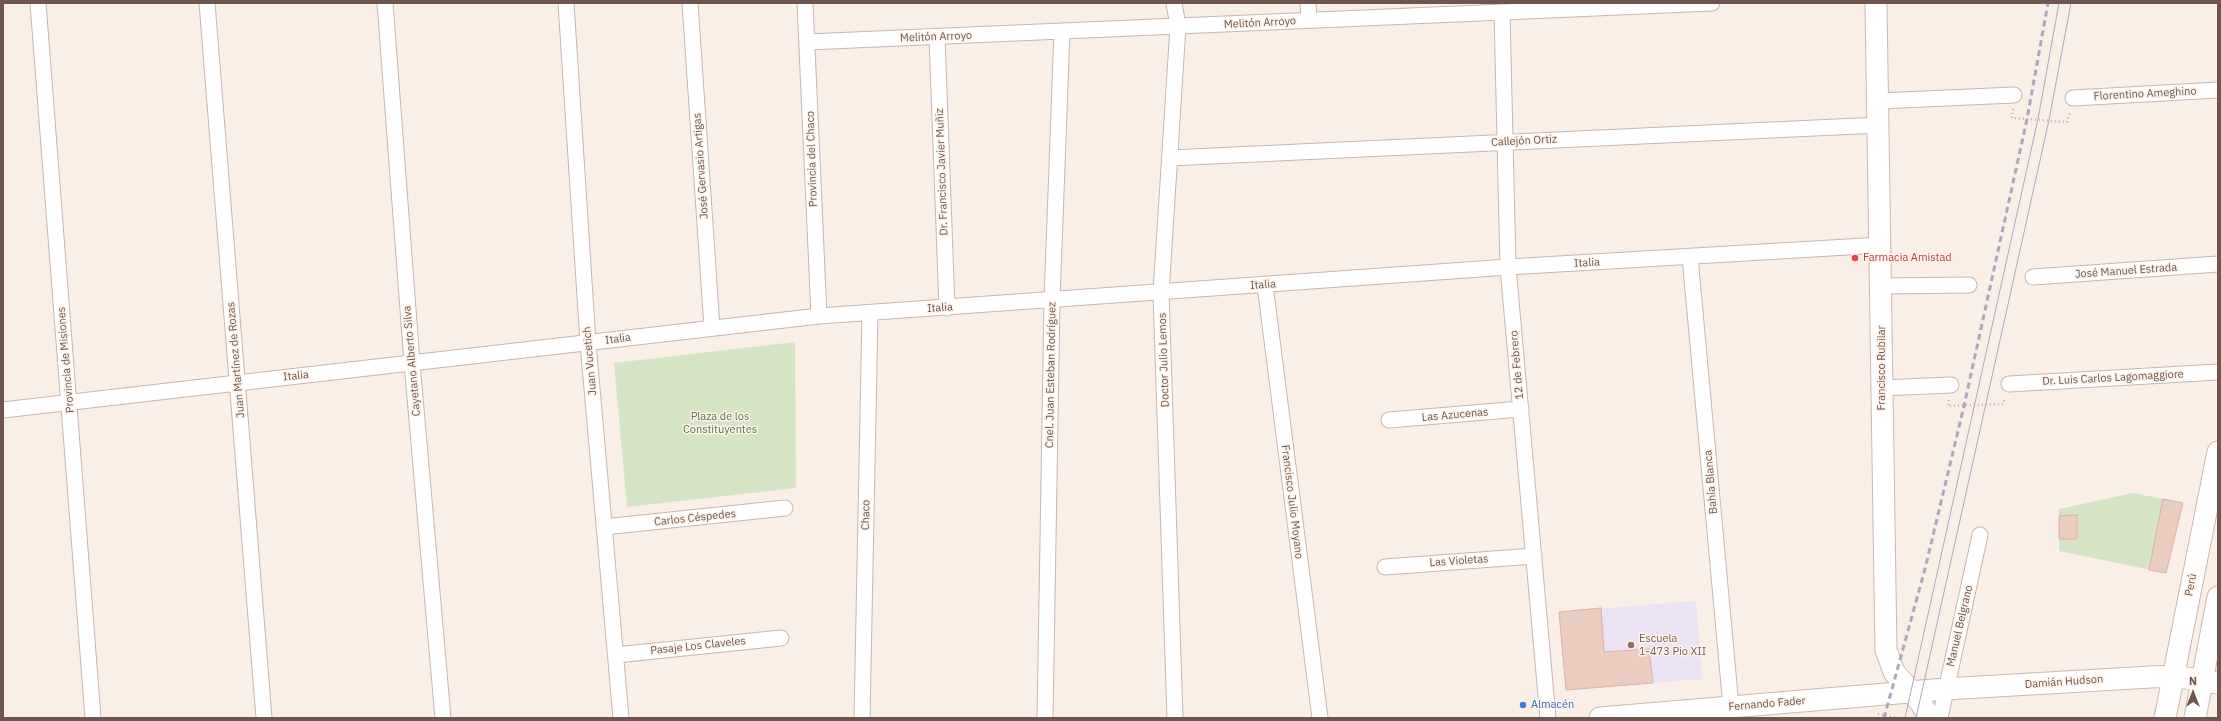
<!DOCTYPE html>
<meta charset="utf-8">
<style>
body{margin:0}
#map{position:relative;width:2221px;height:721px;overflow:hidden;background:#f9efe6;font-family:"IBM Plex Sans",sans-serif}
canvas{display:block}
.frame{position:absolute;inset:0;border:4px solid #6e564e;pointer-events:none}
.north{position:absolute;left:2173px;top:673px;width:40px;height:40px;-webkit-text-stroke:3px #fcf3eb;paint-order:stroke;rotate:0deg;font-size:11px;font-weight:700;line-height:16px;text-align:center;color:#6e564e}
.north::after{content:'';display:block;margin:auto;width:14px;height:18px;background:#6e564e;clip-path:polygon(50% 0,100% 100%,50% 72%,0 100%)}
</style>
<div id="map">
<canvas width="2221" height="721"></canvas>
<div class="frame"></div>
<div class="north">N</div>
</div>
<script>
const g = document.querySelector('canvas').getContext('2d');
g.lineJoin = 'round';
function fill(path, color) { g.fillStyle = color; g.fill(path, 'evenodd'); }
const shape = rows => new Path2D(rows.map(r => 'M' + r).join(''));
function trace(path, color, width, dash) { g.strokeStyle = color; g.lineWidth = width; g.lineCap = dash ? 'butt' : 'round'; g.setLineDash(dash || []); g.stroke(path); }
function label(font, color, halo, rows, align = 'center') {
  g.font = font + ' "IBM Plex Sans",sans-serif'; g.lineWidth = 3; g.setLineDash([]); g.textBaseline = 'middle'; g.strokeStyle = halo; g.fillStyle = color; for (const [text, x, y, turn = 0] of rows) {
    g.save(); g.translate(x, y); g.rotate((+turn || 0) * Math.PI / 180); g.textAlign = isNaN(turn) ? turn : align; if (halo) g.strokeText(text, 0, 0); g.fillText(text, 0, 0); g.restore();
  }
}
const education = shape([
 [1696,601,1702,679,1566,690,1559,612]
]);
const green = shape([
 [795,342,796,488,627,507,614,363],
 [2133,493,2183,503,2166,573,2059,551,2059,509]
]);
const building = shape([
 [2163,499,2183,503,2166,573,2149,570,2163,499],
 [2077,515,2077,539,2059,539,2059,516,2077,515],
 [1601,608,1604,652,1649,649,1653,683,1566,690,1559,612,1601,608]
]);
const path = shape([
 [2013,109,2012,118,2067,122,2070,112],
 [1949,400,1948,406,2003,404,2005,398],
 [1878,714,1897,718]
]);
const street = shape([
 [38,3,93,718],
 [207,3,264,718],
 [385,3,412,363,443,718],
 [566,3,588,343,621,718],
 [690,3,712,328],
 [805,3,819,316],
 [1174,3,1178,26,1161,293,1175,718],
 [1308,3,1309,20],
 [1502,12,1508,267,1548,718],
 [937,37,947,308],
 [807,42,1712,3],
 [2073,98,2218,90],
 [1879,101,2014,95],
 [1170,158,1879,125],
 [1690,257,1731,707],
 [2033,277,2218,264],
 [1265,285,1320,718],
 [1881,286,1969,285],
 [2009,384,2218,372],
 [1881,388,1951,385],
 [3,410,819,316,1508,267,1881,245],
 [1389,420,1521,409],
 [604,527,785,508],
 [1385,567,1534,556],
 [616,655,781,638],
 [862,718,870,313],
 [1045,718,1052,301,1062,31],
 [1940,718,1980,535]
]);
const secondary = shape([
 [1876,3,1886,650,1894,672,1920,702,1930,718],
 [1600,718,1945,689,2151,677,2173,676,2218,683],
 [2165,718,2218,452],
 [2195,718,2218,597]
]);
const tram = shape([
 [1905,718,2038,119,2059,3],
 [1916,718,2049,120,2071,3]
]);
const rail = shape([
 [1884,718,1925,569,1964,406,2027,119,2048,3]
]);
const markers = [
 [1855,258,4,"#e0444e"],
 [1631,645,4,"#8d6e63"],
 [1523,705,4,"#3f7fe0"]
];
const streetNames = [
 ["Melitón Arroyo",1260,23,-3],
 ["Melitón Arroyo",936,37,-2],
 ["Florentino Ameghino",2145,94,-3],
 ["Callejón Ortiz",1524,141,-3],
 ["Provincia del Chaco",812,159,-92],
 ["José Gervasio Artigas",701,166,-94],
 ["Dr. Francisco Javier Muñiz",942,172,-92],
 ["Italia",1587,263,-3],
 ["José Manuel Estrada",2126,271,-4],
 ["Italia",1263,285,-4],
 ["Italia",940,308,-4],
 ["Italia",618,339,-7],
 ["Provincia de Misiones",66,360,-95],
 ["Juan Martínez de Rozas",236,360,-95],
 ["Doctor Julio Lemos",1164,360,-92],
 ["Cayetano Alberto Silva",412,361,-95],
 ["Juan Vucetich",590,361,-95],
 ["12 de Febrero",1517,365,-95],
 ["Francisco Rubilar",1882,368,-90],
 ["Cnel. Juan Esteban Rodríguez",1051,375,-89],
 ["Italia",296,376,-6],
 ["Dr. Luis Carlos Lagomaggiore",2113,378,-3],
 ["Las Azucenas",1455,415,-5],
 ["Bahía Blanca",1711,482,-95],
 ["Francisco Julio Moyano",1292,502,83],
 ["Chaco",866,515,-89],
 ["Carlos Céspedes",695,518,-6],
 ["Las Violetas",1459,561,-4],
 ["Perú",2191,585,-79],
 ["Manuel Belgrano",1960,626,-77],
 ["Pasaje Los Claveles",698,646,-6],
 ["Damián Hudson",2064,682,-4],
 ["Fernando Fader",1767,704,-5]
];
const healthNames = [
 ["Farmacia Amistad",1863,258]
];
const parkNames = [
 ["Plaza de los",720,417],
 ["Constituyentes",720,430]
];
const educationNames = [
 ["Escuela",1639,639],
 ["1-473 Pio XII",1639,652]
];
const shopNames = [
 ["Almacén",1531,705]
];
fill(education, '#ece2f5');
fill(green, '#d6e4c6');
fill(building, '#ebccc1');
trace(building, '#dbb2a4', 1);
trace(street, '#c8b6ad', 17);
trace(secondary, '#cdb8ae', 23);
trace(path, '#cfb0a4', 2.5, [1, 3]);
trace(street, '#fff', 15);
trace(secondary, '#fff', 21);
trace(tram, '#b1a6c1', 1);
trace(rail, '#b1a6c1', 3, [6, 4]);
for (const [x, y, r, color] of markers) { const dot = new Path2D(); dot.arc(x, y, r, 0, 2 * Math.PI); g.fillStyle = color; g.fill(dot); trace(dot, '#fcf3eb', 1.5); }
label('11px', '#6e564e', '#fcf3eb', streetNames);
label('11px', '#be3a42', '#fcf3eb', healthNames, 'left');
label('11px', '#5a7248', '#fcf3eb', parkNames);
label('11px', '#785e54', '#fcf3eb', educationNames, 'left');
label('11px', '#366cbe', '#fcf3eb', shopNames, 'left');
</script>
